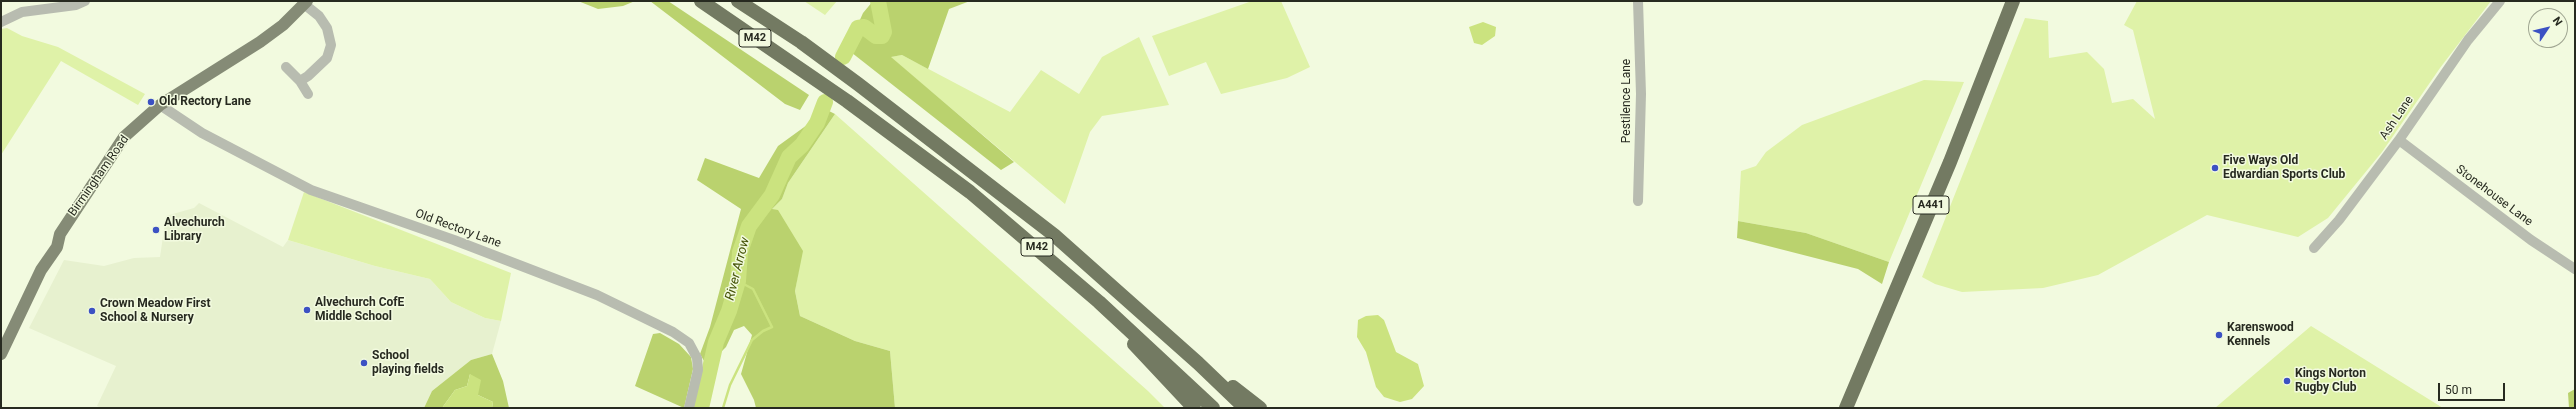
<!DOCTYPE html>
<style>
body{margin:0}
#map{position:relative;width:2576px;height:409px;overflow:hidden;background:#f2fadf;font-family:Roboto,sans-serif}
canvas{display:block}
.frame{position:absolute;inset:0;border:2px solid #272a20;pointer-events:none}
.north{position:absolute;left:2528px;top:8px;width:40px;height:40px;box-sizing:border-box;background:#f2fadf;border:1px solid #a1a793;border-radius:50%;rotate:55deg;font-size:11px;font-weight:700;line-height:16px;text-align:center;color:#272a20}
.north::after{content:'';display:block;margin:auto;width:14px;height:18px;background:#3c51c3;clip-path:polygon(50% 0,100% 100%,50% 72%,0 100%)}
.scale{position:absolute;left:2438px;top:383px;width:67px;height:18px;box-sizing:border-box;border:2px solid #272a20;border-top:0;padding-left:5px;font-size:12px;line-height:14px;white-space:nowrap;color:#272a20;-webkit-text-stroke:3px #f2fadf;paint-order:stroke}
</style>
<div id="map">
<canvas width="2576" height="409"></canvas>
<div class="frame"></div>
<div class="north">N</div>
<div class="scale">50 m</div>
</div>
<script>
const g = document.querySelector('canvas').getContext('2d');
g.lineJoin = 'round';
function fill(path, color) { g.fillStyle = color; g.fill(path, 'evenodd'); }
const shape = rows => new Path2D(rows.map(r => 'M' + r).join(''));
function trace(path, color, width, dash) { g.strokeStyle = color; g.lineWidth = width; g.lineCap = dash ? 'butt' : 'round'; g.setLineDash(dash || []); g.stroke(path); }
function label(font, color, halo, rows, align = 'center') {
  g.font = font + ' Roboto,sans-serif'; g.lineWidth = 3; g.setLineDash([]); g.textBaseline = 'middle'; g.strokeStyle = halo; g.fillStyle = color; for (const [text, x, y, turn = 0] of rows) {
    g.save(); g.translate(x, y); g.rotate((+turn || 0) * Math.PI / 180); g.textAlign = isNaN(turn) ? turn : align; if (halo) g.strokeText(text, 0, 0); g.fillText(text, 0, 0); g.restore();
  }
}
const built = shape([
 [199,203,283,247,288,240,375,266,430,279,451,302,485,318,501,321,492,354,471,360,432,391,424,408,102,408,97,406,116,366,29,328,64,260,104,266,134,258,160,257,166,216,194,208]
]);
const green = shape([
 [804,1,837,1,825,15],
 [1252,1,1281,1,1310,67,1287,78,1221,94,1206,62,1169,76,1152,36],
 [2137,1,2491,1,2440,68,2382,152,2328,218,2298,237,2207,215,2098,275,2043,288,1962,292,1935,284,1922,277,2025,18,2048,21,2049,58,2087,52,2104,69,2112,103,2133,99,2155,119,2133,30,2124,25],
 [7,28,22,36,58,47,145,94,138,105,61,61,1,155,1,29],
 [1139,37,1169,105,1102,116,1090,132,1065,204,890,57,902,55,1010,112,1041,70,1079,94,1102,57],
 [1924,80,1964,82,1889,262,1806,233,1738,221,1741,171,1756,166,1766,152,1802,125],
 [835,114,1148,391,1165,408,895,408,890,351,855,341,800,316,795,291,802,251,772,209,782,199,788,183],
 [304,192,511,273,501,321,485,318,451,302,430,279,375,266,288,240],
 [2311,326,2443,408,2215,408]
]);
const forest = shape([
 [578,1,635,1,623,6,598,9],
 [650,1,668,1,809,95,800,110,785,104],
 [873,1,970,1,949,9,928,69,902,55,891,57,1014,162,1001,170,847,49,863,13],
 [819,106,835,114,788,183,782,199,772,209,778,210,803,251,795,291,800,316,855,341,890,351,895,408,756,408,754,400,741,374,752,335,744,326,734,330,726,347,707,366,700,354,710,327,741,209,697,180,705,158,759,178,778,146,807,125],
 [1738,221,1806,233,1889,262,1882,284,1858,269,1737,238],
 [660,333,679,344,691,357,693,369,684,408,635,386,653,334],
 [492,354,503,381,509,408,492,408,493,402,478,395,470,374,467,386,455,390,442,408,424,408,432,391,471,360],
 [2575,389,2575,408,2569,408,2568,393]
]);
const water = shape([
 [1483,22,1496,27,1495,36,1482,45,1474,43,1469,27],
 [1378,315,1384,320,1396,352,1418,364,1424,386,1412,399,1400,402,1384,397,1376,387,1366,352,1357,337,1358,320,1366,316],
 [470,374,481,380,478,395,493,402,492,408,442,408,455,390,467,386]
]);
const stream = shape([
 [723,408,730,385,752,340,763,331,772,327,753,289,738,281]
]);
const river = shape([
 [843,57,858,28,864,27,876,36,882,36,884,32,878,1],
 [701,408,716,342,729,311,738,281,740,252,749,226,772,195,789,157,802,145,817,123,825,102]
]);
const minor = shape([
 [1638,1,1641,94,1638,201],
 [304,4,319,16,327,28,331,45,327,58,308,76,300,81,308,94],
 [1,22,22,12,76,5,85,1],
 [286,67,300,81],
 [160,105,202,133,311,190,454,240,597,295,673,332,689,343,697,358,698,370,689,408],
 [2399,140,2531,240,2575,269],
 [2314,248,2339,220,2399,140,2468,40,2500,1]
]);
const major = shape([
 [1,354,41,270,57,247,60,234,124,137,160,105,260,42,283,25,307,1]
]);
const highway = shape([
 [701,1,847,101,970,192,1099,302,1213,408],
 [738,1,801,42,858,84,1054,235,1198,363,1245,408],
 [1134,344,1194,408],
 [1233,387,1260,408],
 [1846,408,1950,162,2013,1]
]);
const markers = [
 [151,102,4,"#3c51c3"],
 [2215,168,4,"#3c51c3"],
 [156,230,4,"#3c51c3"],
 [307,310,4,"#3c51c3"],
 [92,311,4,"#3c51c3"],
 [2219,335,4,"#3c51c3"],
 [364,363,4,"#3c51c3"],
 [2287,381,4,"#3c51c3"]
];
const shields = [
 [755,38,32],
 [1931,205,36],
 [1037,247,32]
];
const shieldNames = [
 ["M42",755,38],
 ["A441",1931,205],
 ["M42",1037,247]
];
const streetNames = [
 ["Pestilence Lane",1627,101,-90],
 ["Ash Lane",2397,118,-56],
 ["Birmingham Road",99,176,-55],
 ["Stonehouse Lane",2494,196,37],
 ["Old Rectory Lane",458,229,20]
];
const poiNames = [
 ["Old Rectory Lane",159,102],
 ["Five Ways Old",2223,161],
 ["Edwardian Sports Club",2223,175],
 ["Alvechurch",164,223],
 ["Library",164,237],
 ["Alvechurch CofE",315,303],
 ["Middle School",315,317],
 ["Crown Meadow First",100,304],
 ["School & Nursery",100,318],
 ["Karenswood",2227,328],
 ["Kennels",2227,342],
 ["School",372,356],
 ["playing fields",372,370],
 ["Kings Norton",2295,374],
 ["Rugby Club",2295,388]
];
const waterNames = [
 ["River Arrow",738,269,-76]
];
fill(built, '#e7f1cf');
fill(green, '#dff2a8');
fill(forest, '#bad26e');
fill(water, '#cbe37f');
trace(stream, '#cbe37f', 2.5);
trace(river, '#cbe37f', 16);
trace(minor, '#b8bcb0', 10);
trace(major, '#858b76', 12);
trace(highway, '#737a62', 14);
for (const [x, y, r, color] of markers) { const dot = new Path2D(); dot.arc(x, y, r, 0, 2 * Math.PI); g.fillStyle = color; g.fill(dot); trace(dot, '#f2fadf', 1.5); }
for (const [x, y, w] of shields) { const box = new Path2D(); box.roundRect(x - w / 2, y - 9, w, 18, 3); g.fillStyle = '#f2fadf'; g.fill(box); trace(box, '#272a20', 1); }
label('bold 11px', '#272a20', null, shieldNames);
label('12px', '#272a20', '#f2fadf', streetNames);
label('bold 12px', '#272a20', '#f2fadf', poiNames, 'left');
label('italic 13px', '#455307', '#f2fadf', waterNames);
</script>
